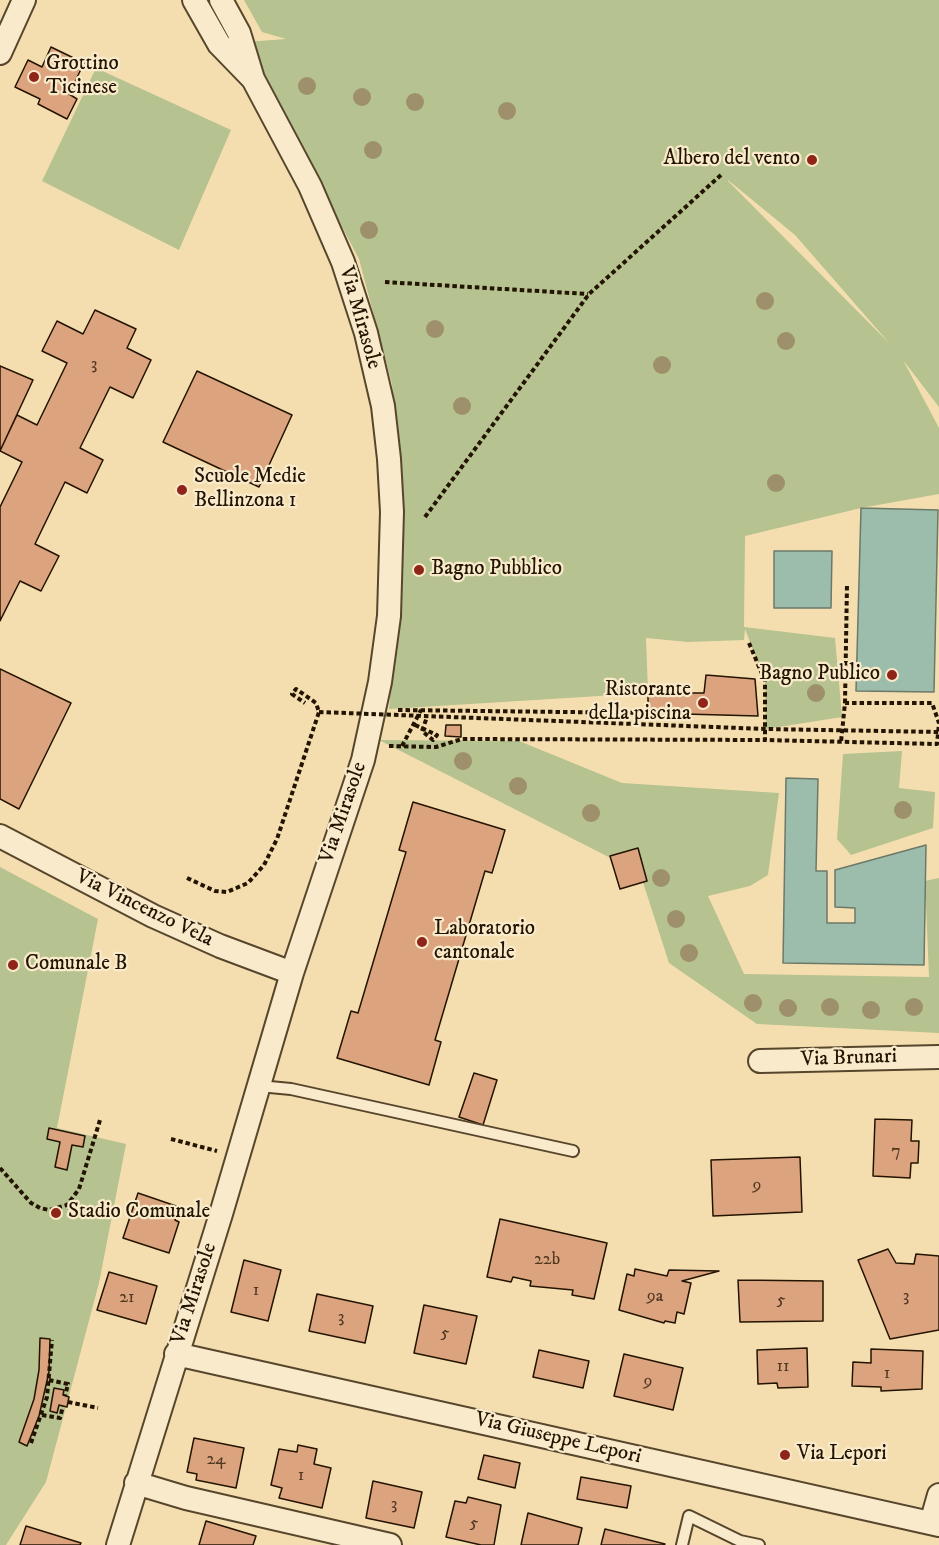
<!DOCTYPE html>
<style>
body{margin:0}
canvas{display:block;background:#f4deaf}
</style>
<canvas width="939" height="1545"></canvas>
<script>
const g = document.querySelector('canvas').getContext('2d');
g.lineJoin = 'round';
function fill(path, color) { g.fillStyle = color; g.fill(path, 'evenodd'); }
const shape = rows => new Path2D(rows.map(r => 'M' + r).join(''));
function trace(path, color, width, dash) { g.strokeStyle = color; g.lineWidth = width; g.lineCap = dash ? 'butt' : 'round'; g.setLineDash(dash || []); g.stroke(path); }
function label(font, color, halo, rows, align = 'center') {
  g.font = font + ' "IM FELL DW Pica",serif'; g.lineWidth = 4.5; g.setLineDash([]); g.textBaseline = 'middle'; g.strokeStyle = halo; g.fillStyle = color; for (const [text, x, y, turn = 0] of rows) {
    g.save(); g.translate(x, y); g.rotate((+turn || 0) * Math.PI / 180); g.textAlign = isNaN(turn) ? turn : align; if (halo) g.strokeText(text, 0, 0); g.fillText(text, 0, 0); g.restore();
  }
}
const green = shape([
 [244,0,939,0,939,407,903,360,939,428,939,494,861,508,745,536,744,627,835,638,842,717,766,729,765,681,745,629,744,640,688,642,646,638,648,693,389,709,404,547,392,384,359,259,245,42,286,39,262,32],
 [728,180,795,235,890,344,728,181],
 [96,68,231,130,179,250,42,181],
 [379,740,519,741,622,783,779,793,768,875,750,886,708,896,744,974,929,977,925,881,939,878,939,1033,757,1024,669,963,640,873],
 [902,751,899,788,935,792,933,828,851,855,837,839,843,754],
 [0,867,98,919,57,1128,126,1144,99,1283,46,1482,6,1545,0,1545]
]);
const water = shape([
 [861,508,938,510,934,692,856,691,861,508],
 [774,551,832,551,831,608,774,608,774,551],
 [786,778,818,779,816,871,827,871,827,923,855,923,855,908,835,907,835,870,926,845,924,965,783,963,786,778]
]);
const building = shape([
 [51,47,84,63,69,94,77,99,67,119,38,104,40,99,15,87,28,60,42,67,51,47],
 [95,310,136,329,127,348,151,360,133,398,110,387,80,448,103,460,87,493,65,482,35,544,59,556,41,591,20,581,0,621,0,507,22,462,0,451,17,415,37,425,67,363,42,351,57,321,83,334,95,310],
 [0,366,33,380,0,451,0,366],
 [197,371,292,415,259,487,163,442,197,371],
 [0,669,71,703,19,809,0,799,0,669],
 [706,675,755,679,758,716,648,713,648,693,704,693,706,675],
 [446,725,461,725,461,737,445,736,446,725],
 [413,802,505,830,492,873,485,871,435,1040,441,1042,429,1085,337,1058,351,1011,358,1013,406,852,399,850,413,802],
 [638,848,647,881,620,889,610,856,638,848],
 [474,1073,497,1080,483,1125,459,1117,474,1073],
 [875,1119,912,1120,911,1141,919,1141,918,1163,911,1163,910,1178,873,1176,875,1119],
 [49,1128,85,1136,83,1147,72,1145,67,1170,55,1167,60,1142,47,1139,49,1128],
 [800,1157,802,1212,713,1216,711,1160,800,1157],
 [138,1193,179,1207,175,1220,179,1222,169,1253,123,1238,138,1193],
 [500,1219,607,1243,594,1299,572,1295,573,1290,530,1286,531,1281,513,1277,511,1282,487,1277,500,1219],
 [888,1249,896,1263,914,1264,916,1254,939,1256,939,1330,890,1339,858,1260,888,1249],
 [244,1260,281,1270,268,1321,231,1312,244,1260],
 [635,1269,667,1276,669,1270,719,1271,682,1281,691,1283,684,1314,677,1312,675,1323,665,1321,664,1323,619,1310,627,1274,634,1276,635,1269],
 [109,1272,157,1286,146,1324,97,1310,109,1272],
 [738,1280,823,1281,823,1321,740,1322,738,1280],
 [317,1294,373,1306,365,1343,309,1331,317,1294],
 [424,1305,477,1316,466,1364,414,1353,424,1305],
 [40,1338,50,1339,49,1372,39,1416,27,1446,19,1442,34,1399,39,1370,40,1338],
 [807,1348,808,1387,778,1388,777,1383,758,1384,757,1350,807,1348],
 [871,1349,923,1351,922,1389,881,1391,881,1387,852,1386,853,1362,871,1363,871,1349],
 [539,1350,589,1361,583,1388,533,1377,539,1350],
 [624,1354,683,1368,673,1410,614,1396,624,1354],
 [54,1388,64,1390,63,1395,69,1397,67,1407,59,1405,57,1413,50,1411,54,1388],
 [194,1438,244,1448,236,1488,196,1480,197,1474,187,1472,194,1438],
 [298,1445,317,1449,314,1464,331,1468,322,1508,279,1498,282,1488,271,1485,279,1449,297,1452,298,1445],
 [484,1455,520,1463,515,1488,478,1479,484,1455],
 [581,1477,631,1486,627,1508,577,1499,581,1477],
 [373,1481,422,1492,414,1528,366,1518,373,1481],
 [468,1497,501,1505,494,1545,481,1545,446,1537,455,1501,466,1503,468,1497],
 [528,1513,582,1528,578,1545,521,1545,528,1513],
 [206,1521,256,1536,253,1545,199,1545,206,1521],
 [26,1526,81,1543,80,1545,20,1545,26,1526],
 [605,1529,665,1544,664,1545,601,1545,605,1529]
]);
const path = shape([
 [385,282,588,294],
 [425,517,589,294,721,175],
 [749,643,765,681,765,740,937,744,939,723,932,703,845,703,841,742],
 [845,703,847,584],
 [398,710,648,713],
 [415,725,437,735,433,740,422,731],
 [389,746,436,747,462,739,765,740],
 [402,746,421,710],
 [187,878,215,891,227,892,248,883,264,865,277,839,319,712,316,703,296,689,292,694,305,703],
 [171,1139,217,1151],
 [0,1168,31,1203,40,1208,49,1210,67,1205,79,1189,100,1120],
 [49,1380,68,1384,65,1396],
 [68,1402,98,1408],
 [42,1415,60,1418,63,1406],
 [31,1443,47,1397,52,1340]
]);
const lane = shape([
 [259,1086,291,1089,573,1151],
 [682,1545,689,1516,740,1541,759,1545]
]);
const street = shape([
 [194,0,219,44,252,78],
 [0,53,24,0],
 [0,836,153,916,220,946,292,973],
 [760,1061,939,1057],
 [176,1354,939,1525],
 [136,1483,186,1498,390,1545],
 [931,1523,939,1495],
 [118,1545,221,1214,292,973,363,760,380,682,389,616,392,512,389,459,383,406,366,333,343,262,310,186,253,79,239,33,221,0]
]);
const pathBridge = shape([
 [319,712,766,729,939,732],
 [422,731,427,717]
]);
const trees = [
 [307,86],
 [362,97],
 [415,102],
 [507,111],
 [373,150],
 [369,230],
 [765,301],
 [435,329],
 [786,341],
 [662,365],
 [462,406],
 [776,483],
 [816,693],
 [463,761],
 [518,786],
 [903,810],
 [591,813],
 [661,878],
 [676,919],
 [689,953],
 [753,1003],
 [830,1007],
 [914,1007],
 [788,1008],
 [871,1010]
];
const markers = [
 [34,77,6,"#8f2418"],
 [812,160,6,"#8f2418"],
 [182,490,6,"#8f2418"],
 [419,570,6,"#8f2418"],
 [892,675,6,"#8f2418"],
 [703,703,6,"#8f2418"],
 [422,942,6,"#8f2418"],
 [13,965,6,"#8f2418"],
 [56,1213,6,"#8f2418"],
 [785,1455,6,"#8f2418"]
];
const numberNames = [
 ["3",94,365],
 ["7",896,1152],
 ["9",757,1186],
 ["22b",547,1260],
 ["1",256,1291],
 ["9a",655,1297],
 ["3",906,1297],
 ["21",127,1298],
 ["5",781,1301],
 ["3",341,1318],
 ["5",445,1334],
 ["11",783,1367],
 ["1",887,1374],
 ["9",648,1382],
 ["24",216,1460],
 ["1",301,1476],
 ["3",394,1505],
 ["5",474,1524]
];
const poiNames = [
 ["Grottino",46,65],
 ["Ticinese",46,89],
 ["Albero del vento",800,160,"right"],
 ["Scuole Medie",194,478],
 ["Bellinzona 1",194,502],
 ["Bagno Pubblico",431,570],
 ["Bagno Publico",880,675,"right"],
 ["Ristorante",691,691,"right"],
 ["della piscina",691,715,"right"],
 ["Laboratorio",434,930],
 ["cantonale",434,954],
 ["Comunale B",25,965],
 ["Stadio Comunale",68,1213],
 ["Via Lepori",797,1455]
];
const streetNames = [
 ["Via Mirasole",359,318,74],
 ["Via Mirasole",344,813,-71],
 ["Via Vincenzo Vela",144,909,26],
 ["Via Brunari",849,1059,-2],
 ["Via Mirasole",195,1294,-72],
 ["Via Giuseppe Lepori",558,1439,13]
];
fill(green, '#b6c28f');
fill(water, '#9cbcac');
trace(water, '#6c7968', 1.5);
fill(building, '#dca37f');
trace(building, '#231401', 1.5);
trace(lane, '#57462c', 14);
trace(street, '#57462c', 26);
trace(path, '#231401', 4, [4.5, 3]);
trace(lane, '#f8eacb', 10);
trace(street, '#f8eacb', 22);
trace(pathBridge, '#231401', 4, [4.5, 3]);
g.fillStyle = '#9d906b';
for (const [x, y] of trees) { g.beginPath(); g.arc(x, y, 9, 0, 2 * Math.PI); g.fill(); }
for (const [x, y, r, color] of markers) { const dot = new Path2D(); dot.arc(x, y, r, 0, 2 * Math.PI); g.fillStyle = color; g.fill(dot); trace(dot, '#f8eacb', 2); }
label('18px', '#513820', null, numberNames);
label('21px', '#231401', '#f8eacb', poiNames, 'left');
label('21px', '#231401', '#f8eacb', streetNames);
</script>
